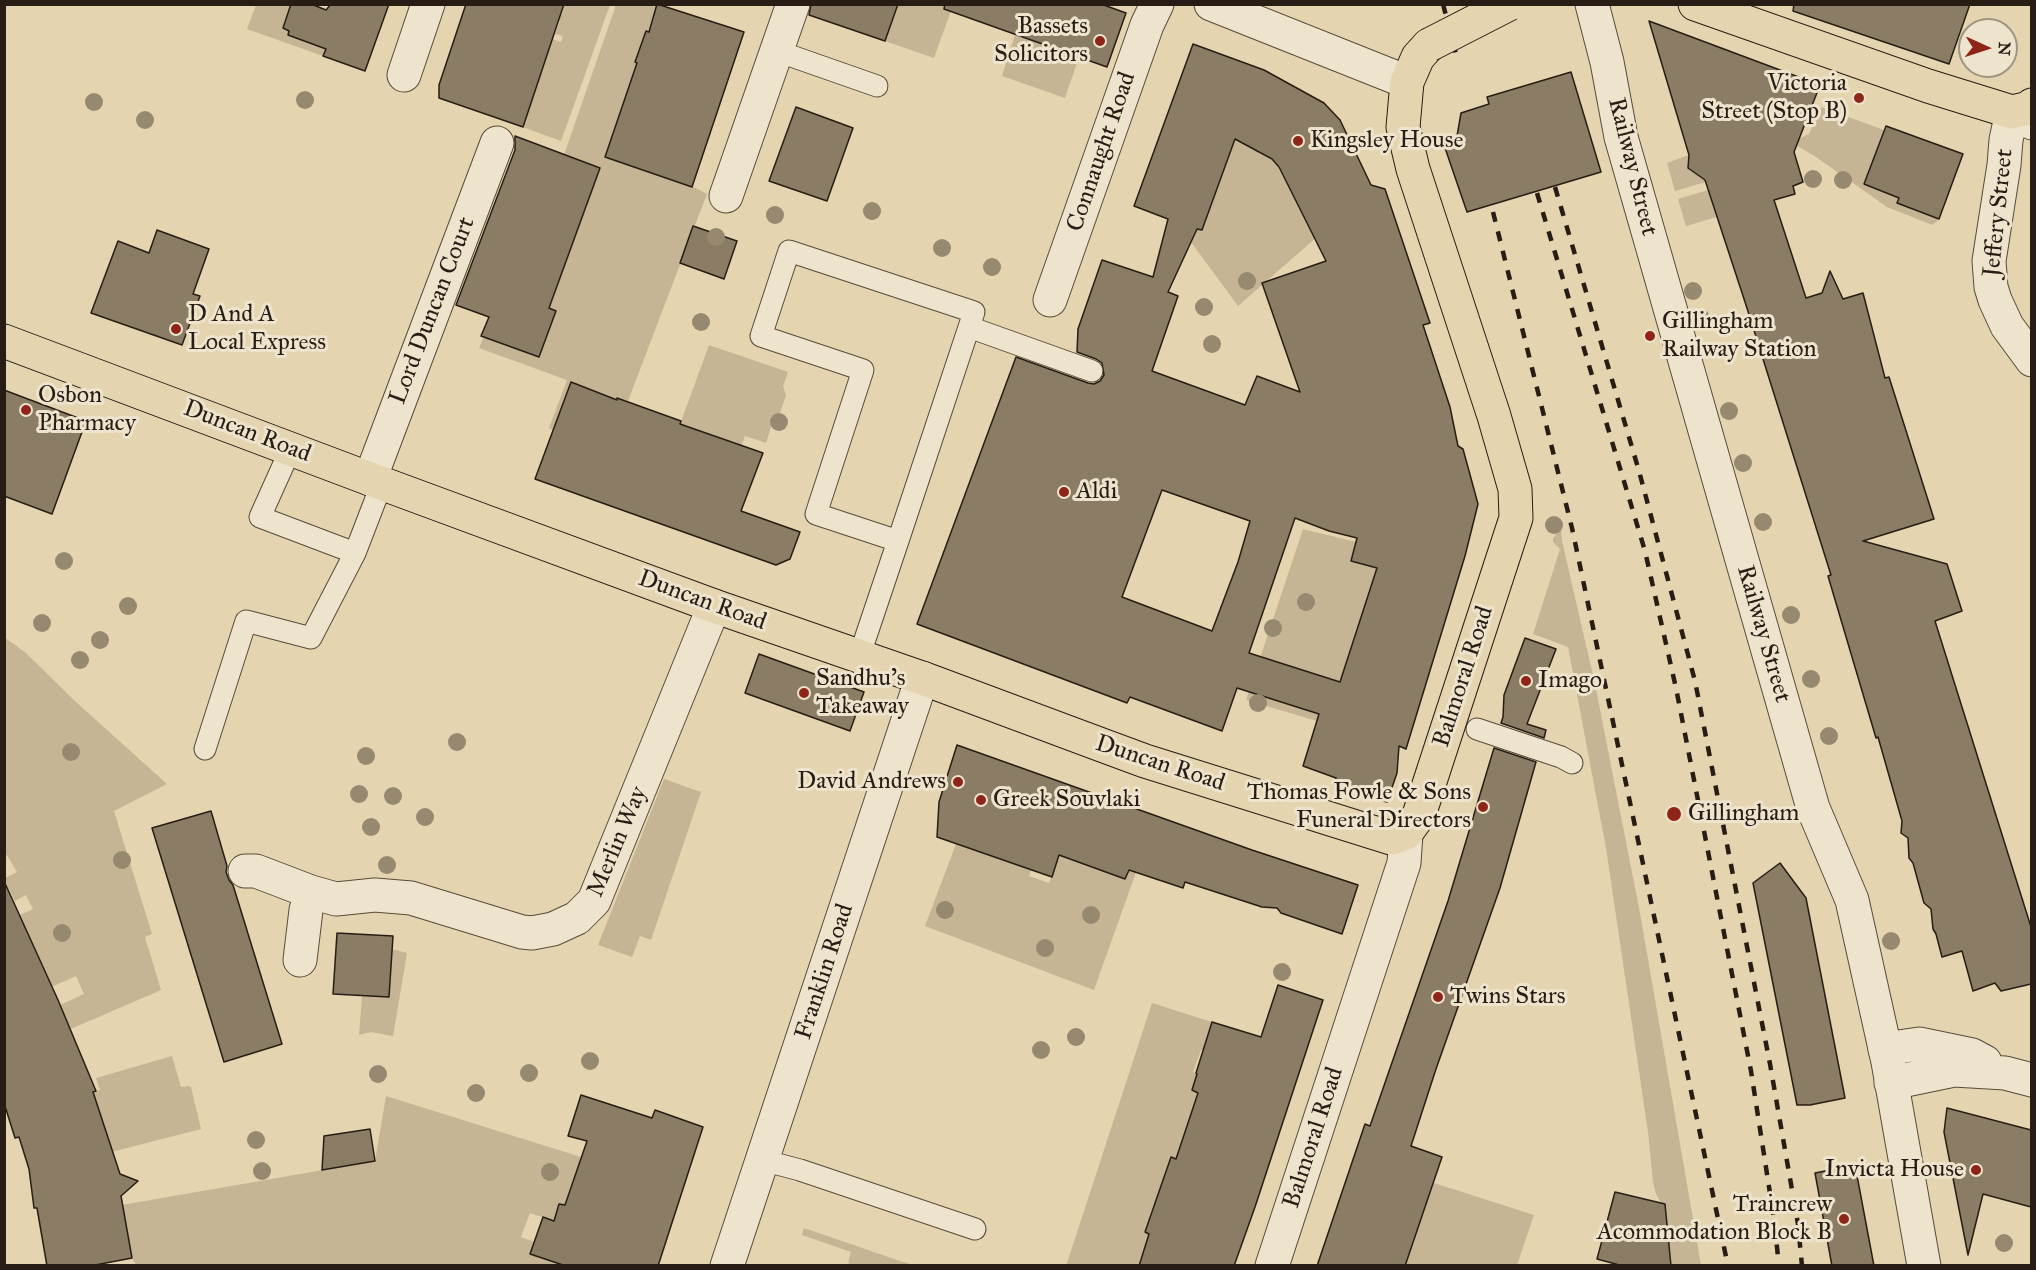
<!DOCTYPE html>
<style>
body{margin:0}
#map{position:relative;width:2036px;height:1270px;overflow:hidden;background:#e5d4b0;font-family:"IM FELL Great Primer",serif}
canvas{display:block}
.frame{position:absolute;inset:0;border:6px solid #281d14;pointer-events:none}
.north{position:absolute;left:1958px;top:18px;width:60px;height:60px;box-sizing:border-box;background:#eee3cc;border:2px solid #9f9482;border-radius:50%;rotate:93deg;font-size:16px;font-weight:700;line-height:24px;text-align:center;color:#281d14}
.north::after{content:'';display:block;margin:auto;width:21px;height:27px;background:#8f2418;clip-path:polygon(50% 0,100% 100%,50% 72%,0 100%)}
</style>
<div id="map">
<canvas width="2036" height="1270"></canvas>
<div class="frame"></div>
<div class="north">N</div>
</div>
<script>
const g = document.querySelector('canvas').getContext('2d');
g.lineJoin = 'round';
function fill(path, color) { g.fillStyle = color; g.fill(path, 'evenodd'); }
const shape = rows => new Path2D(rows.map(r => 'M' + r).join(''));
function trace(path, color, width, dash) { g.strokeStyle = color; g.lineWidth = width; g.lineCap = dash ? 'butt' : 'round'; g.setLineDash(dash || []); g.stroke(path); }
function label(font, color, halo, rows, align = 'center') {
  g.font = font + ' "IM FELL Great Primer",serif'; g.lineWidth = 6; g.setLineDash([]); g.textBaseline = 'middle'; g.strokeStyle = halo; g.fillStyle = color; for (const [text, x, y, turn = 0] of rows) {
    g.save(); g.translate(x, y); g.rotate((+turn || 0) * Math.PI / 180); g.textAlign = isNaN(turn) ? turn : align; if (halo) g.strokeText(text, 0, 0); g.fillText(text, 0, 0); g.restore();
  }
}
const green = shape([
 [256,5,298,5,287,17,283,28,289,31,288,35,326,49,323,56,247,29],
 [541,5,562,12,564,5,610,5,561,141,481,112,516,107,528,111,536,89,512,81,511,25,561,42,563,36,555,34,560,21,518,6],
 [616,5,657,5,655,12,667,16,689,46,646,31,635,62,679,77,631,82,625,99,636,103,648,172,692,186,707,194,628,401,617,398,609,422,589,389,571,382,553,430,549,428,567,380,479,348,484,337,539,357,556,311,548,308,564,155],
 [897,5,953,5,934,58,885,41],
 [1015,35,1079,57,1065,98,1002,76],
 [1821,107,1884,130,1877,149,1912,162,1870,169,1864,184,1899,198,1897,203,1940,219,1932,225,1887,207,1816,157,1791,142,1809,134],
 [1236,138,1276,163,1306,220,1312,223,1318,236,1238,306,1191,242,1197,229,1202,230],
 [1689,155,1706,182,1675,191,1667,163],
 [1708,190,1717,217,1686,226,1678,199],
 [709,345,788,372,783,386,786,395,776,425,772,424,766,443,745,436,733,468,701,451,707,433,686,426,680,444,674,441],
 [1561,528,1562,541,1595,684,1640,913,1701,1265,1671,1265,1665,1210,1656,1194,1653,1182,1648,1132,1606,848,1568,647,1533,634,1560,549,1553,542,1553,538],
 [1303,529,1356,542,1351,561,1407,576,1358,628,1351,648,1346,666,1370,691,1294,667,1282,702,1359,727,1357,733,1246,700],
 [4,637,26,653,76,702,167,784,114,811,152,934,145,937,161,990,36,1044,58,1006,84,994,76,976,20,1001,8,921,33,909,26,895,15,901,5,881,5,878,17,872,5,852],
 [664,779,701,792,651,940,640,936,632,957,598,945],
 [1046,828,1029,876,1049,883,1059,855,1125,879,1133,858,1140,861,1094,990,925,926,956,844,970,849],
 [392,949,407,953,393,1036,371,1032,359,1035,362,996,388,997],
 [1152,1003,1212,1022,1209,1034,1244,1064,1201,1050,1193,1072,1197,1074,1192,1091,1231,1103,1213,1171,1170,1158,1164,1175,1174,1179,1195,1223,1152,1209,1145,1232,1156,1236,1139,1265,1066,1266],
 [172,1056,181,1087,188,1086,191,1087,201,1129,96,1156,86,1094,100,1090,96,1078],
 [386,1096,581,1157,576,1173,583,1211,559,1204,554,1221,530,1213,521,1237,534,1242,566,1266,136,1265,132,1258,127,1228,116,1206,375,1161],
 [1434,1183,1534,1215,1517,1265,1404,1265],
 [804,1228,897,1260,913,1265,854,1266,848,1263,851,1252,802,1235]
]);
const building = shape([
 [291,4,311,4,326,10,331,4,389,4,365,71,323,56,326,49,288,35,289,31,283,28,291,4],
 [466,4,564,4,523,127,439,98,439,85,466,4],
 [657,4,744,32,692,187,605,157,637,63,635,62,646,31,649,32,657,4],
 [811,4,898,4,885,41,809,15,811,4],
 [945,4,1101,4,1126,13,1107,67,944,9,945,4],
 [1794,4,1970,4,1949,64,1793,11,1794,4],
 [1649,21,1820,85,1794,152,1803,182,1793,186,1795,194,1774,200,1806,298,1822,293,1830,271,1843,299,1863,293,1885,378,1889,377,1934,519,1863,541,1947,564,1962,611,1935,621,2031,927,2031,984,2001,991,1995,983,1973,991,1962,951,1942,957,1936,934,1933,929,1931,909,1924,903,1913,863,1909,858,1908,838,1901,833,1902,821,1878,737,1876,738,1828,576,1831,575,1746,305,1705,180,1688,168,1689,155,1649,21],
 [1193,44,1264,70,1324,103,1340,120,1371,185,1385,189,1430,323,1423,325,1450,407,1458,446,1463,449,1478,504,1465,556,1406,749,1399,746,1397,773,1387,802,1334,785,1336,778,1303,766,1319,714,1237,688,1222,731,1130,697,1127,703,917,624,1016,357,1088,383,1094,384,1100,381,1104,375,1102,363,1096,359,1077,352,1078,329,1102,260,1153,277,1168,219,1134,206,1193,44],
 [1235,139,1272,159,1279,167,1326,261,1262,283,1300,392,1257,376,1245,405,1152,371,1178,296,1168,292,1197,229,1202,230,1235,139],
 [1162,490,1250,521,1238,562,1212,631,1122,597,1162,490],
 [1295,518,1329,531,1357,538,1351,561,1377,568,1340,682,1249,653,1295,518],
 [1571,72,1601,172,1467,212,1444,145,1456,142,1461,113,1489,104,1487,97,1571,72],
 [796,107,853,128,827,201,769,181,796,107],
 [1886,126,1963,154,1939,219,1897,203,1899,198,1864,184,1886,126],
 [515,136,600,168,549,308,556,311,539,357,481,336,489,317,456,305,515,150,515,136],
 [693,226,737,241,724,279,680,263,693,226],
 [157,230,209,249,193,294,200,296,182,345,91,313,118,241,149,253,157,230],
 [571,382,617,400,617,398,681,421,680,424,763,453,741,511,800,532,790,559,776,565,535,479,571,382],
 [4,390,86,421,52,514,4,496,4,390],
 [1525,638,1556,649,1527,724,1546,730,1544,738,1501,723,1503,717,1504,695,1525,638],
 [759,654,864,692,850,731,745,693,759,654],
 [957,745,1252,850,1358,885,1342,934,1281,913,1277,908,1262,907,1185,882,1183,888,1129,870,1125,879,1059,855,1052,877,937,837,939,802,957,745],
 [1494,748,1536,762,1500,888,1436,1069,1411,1146,1442,1157,1405,1266,1317,1266,1365,1124,1370,1126,1448,901,1494,748],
 [211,811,227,866,226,872,229,880,233,885,282,1044,224,1062,152,828,211,811],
 [1780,863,1806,898,1845,1098,1810,1105,1797,1105,1753,883,1780,863],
 [4,881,58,1000,96,1091,93,1092,120,1174,138,1181,121,1196,132,1258,90,1266,47,1266,37,1208,34,1208,29,1169,19,1137,15,1138,4,1103,4,881],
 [337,933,393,936,389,997,333,994,337,933],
 [1278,985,1323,1000,1255,1207,1234,1266,1139,1266,1149,1234,1145,1232,1171,1157,1176,1159,1198,1093,1192,1090,1197,1074,1196,1073,1212,1022,1261,1037,1278,985],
 [581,1095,652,1118,655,1110,703,1127,658,1266,566,1266,530,1254,543,1217,554,1221,559,1204,565,1205,587,1141,568,1136,581,1095],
 [1947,1108,2031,1130,2031,1207,1983,1194,1968,1255,1944,1132,1947,1108],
 [370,1129,375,1161,322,1170,324,1136,370,1129],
 [1855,1165,1874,1266,1832,1266,1815,1173,1855,1165],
 [1615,1192,1665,1204,1671,1266,1623,1266,1597,1259,1615,1192]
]);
const service = shape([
 [777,51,877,86],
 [969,327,1092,371],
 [291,448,260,517,355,553,382,483],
 [859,657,898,541,974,312,789,251,761,336,863,370,816,514,898,541],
 [1477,729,1561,757,1572,763],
 [205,749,246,621,311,638,355,553],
 [762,1160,800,1170,975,1229]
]);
const minor = shape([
 [1211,4,1407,82],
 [404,75,428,4],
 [2032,123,2012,112,2006,140,2004,165,1989,261,1991,287,1995,300,2007,326,2032,360],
 [726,196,793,4],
 [1050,300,1147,25,1157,4],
 [370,479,497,143],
 [245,871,256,871,311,892,336,899,375,895,411,898,522,932,532,933,553,929,577,918,594,901,714,606],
 [300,960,306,910,311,892],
 [1885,1049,1919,1044,1972,1055,1985,1062],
 [1891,1083,1954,1070,2005,1073,2032,1080],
 [727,1266,922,678],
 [1272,1266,1404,863,1406,833]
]);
const tertiary = shape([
 [1592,4,1607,62,1621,137,1813,808,1852,900,1888,1062,1924,1266]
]);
const primary = shape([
 [1695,4,1928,86,2012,112,2029,108,2032,105],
 [4,341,370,479,714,606,922,678,1099,744,1145,761,1391,838,1406,833,1419,815,1516,518,1515,489,1494,416,1413,169,1403,127,1407,82,1418,57,1429,45]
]);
const rail = shape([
 [1443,4,1457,58],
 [1555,187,1639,471,1695,681,1770,1064,1798,1224,1802,1266],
 [1537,193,1645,551,1676,688,1751,1071,1774,1219,1779,1266],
 [1493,212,1572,528,1728,1266]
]);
const primaryBridge = shape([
 [1429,45,1509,4]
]);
const trees = [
 [305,100],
 [94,102],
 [145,120],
 [1813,179],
 [1843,180],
 [872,211],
 [775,215],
 [716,237],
 [942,248],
 [992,267],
 [1247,281],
 [1693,291],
 [1204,307],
 [1701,318],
 [701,322],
 [1212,344],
 [1729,411],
 [779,422],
 [1743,463],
 [1763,522],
 [1554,525],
 [64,561],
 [1306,602],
 [128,606],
 [1791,615],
 [42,623],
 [1273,628],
 [100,640],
 [80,660],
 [1811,679],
 [1258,703],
 [1829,736],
 [457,742],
 [71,752],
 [366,756],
 [359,794],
 [393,796],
 [425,817],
 [371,827],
 [122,860],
 [387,865],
 [945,910],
 [1091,915],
 [62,933],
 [1891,941],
 [1045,948],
 [1282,972],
 [1076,1037],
 [1041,1050],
 [590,1061],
 [529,1073],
 [378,1074],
 [476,1093],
 [256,1140],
 [262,1171],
 [550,1172],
 [2004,1243]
];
const markers = [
 [1100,41,6,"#8f2418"],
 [1859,98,6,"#8f2418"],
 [1298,141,6,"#8f2418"],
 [176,329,6,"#8f2418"],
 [1650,336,6,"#8f2418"],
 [26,410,6,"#8f2418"],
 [1064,492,6,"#8f2418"],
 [1526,681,6,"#8f2418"],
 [804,693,6,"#8f2418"],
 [958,782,6,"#8f2418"],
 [981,800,6,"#8f2418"],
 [1483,807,6,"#8f2418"],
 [1674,814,8,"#8f2418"],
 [1438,997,6,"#8f2418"],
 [1976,1170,6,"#8f2418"],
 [1844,1219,6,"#8f2418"]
];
const poiNames = [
 ["Bassets",1088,27,"right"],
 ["Solicitors",1088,55,"right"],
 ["Victoria",1847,84,"right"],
 ["Street (Stop B)",1847,112,"right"],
 ["Kingsley House",1310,141],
 ["D And A",188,315],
 ["Local Express",188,343],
 ["Gillingham",1662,322],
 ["Railway Station",1662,350],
 ["Osbon",38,396],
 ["Pharmacy",38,424],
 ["Aldi",1076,492],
 ["Sandhu's",816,679],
 ["Takeaway",816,707],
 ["Imago",1538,681],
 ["David Andrews",946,782,"right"],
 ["Thomas Fowle & Sons",1471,793,"right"],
 ["Funeral Directors",1471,821,"right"],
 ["Greek Souvlaki",993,800],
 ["Gillingham",1688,814],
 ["Twins Stars",1450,997],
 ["Invicta House",1964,1170,"right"],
 ["Traincrew",1832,1205,"right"],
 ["Acommodation Block B",1832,1233,"right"]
];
const streetNames = [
 ["Connaught Road",1102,152,-71],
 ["Railway Street",1632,167,76],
 ["Jeffery Street",1999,213,-84],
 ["Lord Duncan Court",433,311,-69],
 ["Duncan Road",247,432,21],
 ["Duncan Road",702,601,20],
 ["Railway Street",1763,634,74],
 ["Balmoral Road",1464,677,-72],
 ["Duncan Road",1160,764,18],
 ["Merlin Way",618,842,-67],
 ["Franklin Road",825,972,-72],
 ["Balmoral Road",1314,1138,-72]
];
fill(green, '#c5b595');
fill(building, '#8a7c65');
trace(building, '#281d14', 1.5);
trace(service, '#574b3b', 23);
trace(minor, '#574b3b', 35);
trace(tertiary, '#574b3b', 35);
trace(primary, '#281d14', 35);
trace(service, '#eee3cc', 21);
trace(minor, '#eee3cc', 33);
trace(tertiary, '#eee3cc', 33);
trace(primary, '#e5d4b0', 33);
trace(rail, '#281d14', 4.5, [10, 10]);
trace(primaryBridge, '#281d14', 35, []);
trace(primaryBridge, '#e5d4b0', 33);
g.fillStyle = '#978970';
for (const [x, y] of trees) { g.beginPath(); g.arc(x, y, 9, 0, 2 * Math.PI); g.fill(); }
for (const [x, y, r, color] of markers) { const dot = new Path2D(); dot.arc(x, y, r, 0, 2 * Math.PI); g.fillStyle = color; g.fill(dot); trace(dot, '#eee3cc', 2); }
label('24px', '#281d14', '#eee3cc', poiNames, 'left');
label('24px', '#281d14', '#eee3cc', streetNames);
</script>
